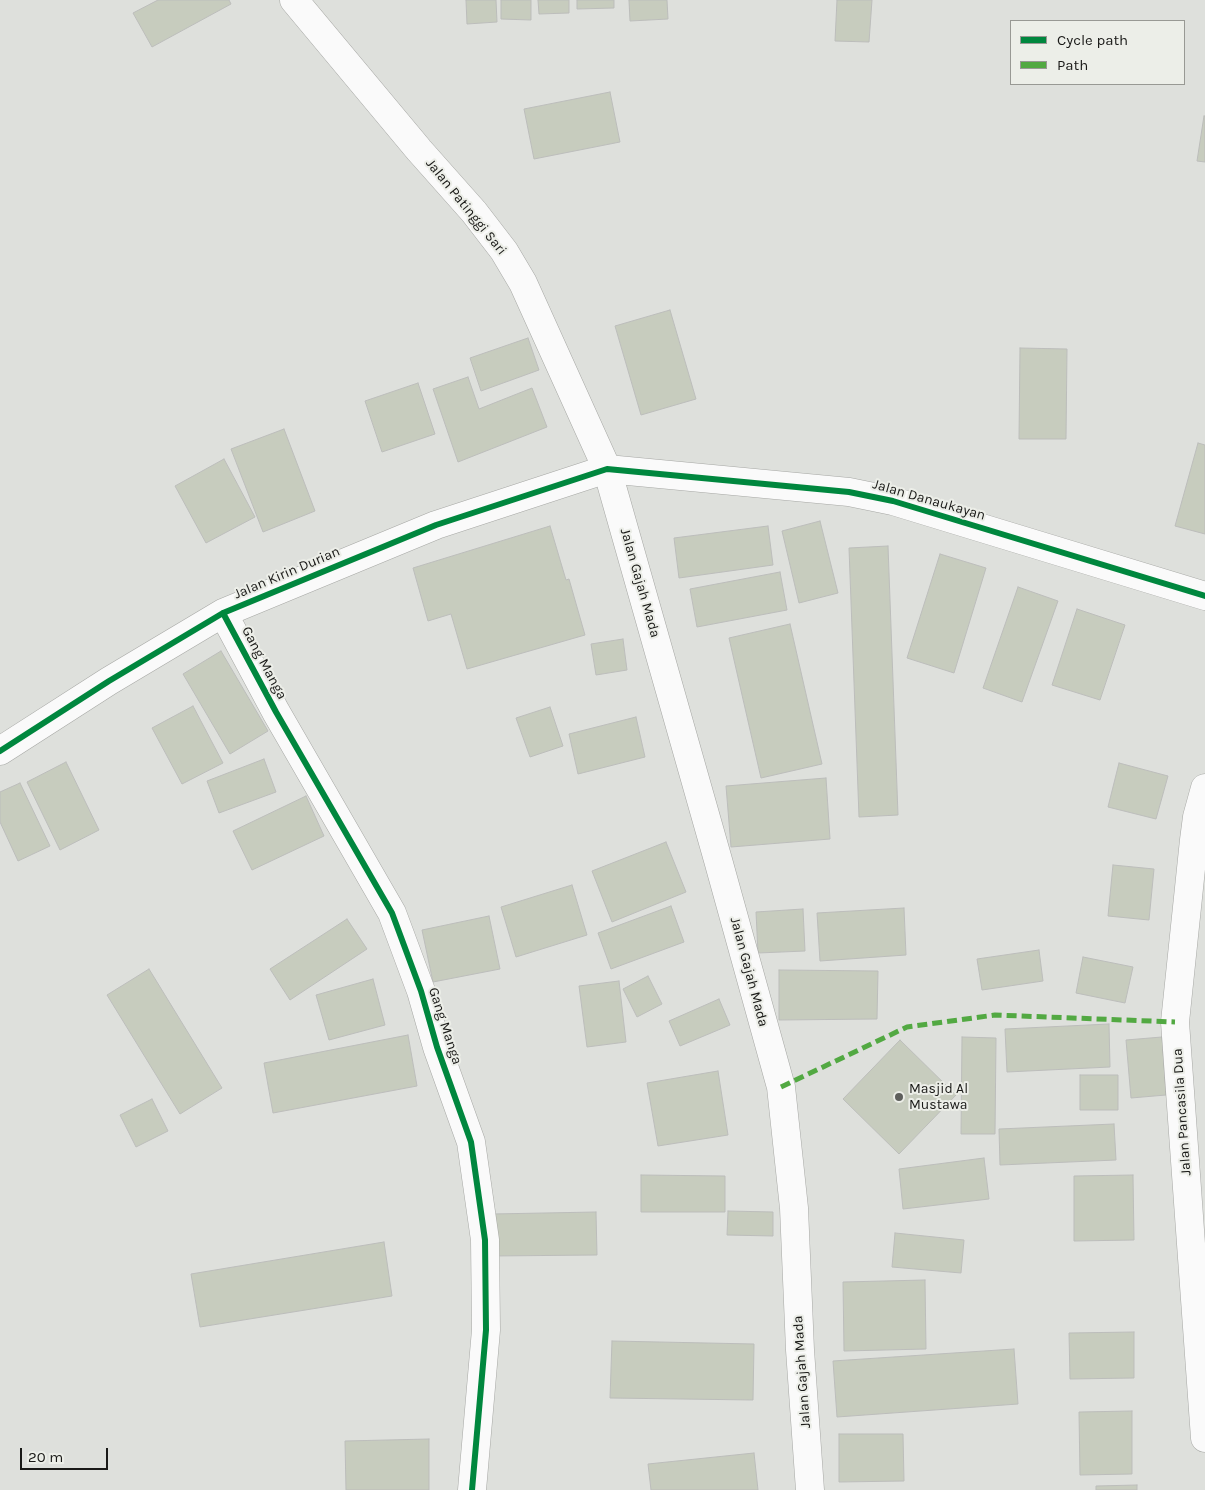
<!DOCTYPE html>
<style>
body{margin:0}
#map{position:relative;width:1205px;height:1490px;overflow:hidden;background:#dee0dc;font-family:Karla,sans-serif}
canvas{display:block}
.legend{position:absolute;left:1010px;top:20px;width:175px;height:65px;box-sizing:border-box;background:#eceee8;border:1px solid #989994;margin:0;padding:6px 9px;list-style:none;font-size:15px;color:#191917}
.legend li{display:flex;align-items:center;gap:10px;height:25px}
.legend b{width:25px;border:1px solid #989994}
.scale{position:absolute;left:20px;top:1448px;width:88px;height:22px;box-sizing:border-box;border:2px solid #191917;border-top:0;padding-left:6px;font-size:15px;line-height:18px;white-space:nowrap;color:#191917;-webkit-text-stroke:4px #eceee8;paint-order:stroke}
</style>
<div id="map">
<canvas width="1205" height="1490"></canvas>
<ul class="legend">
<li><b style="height:6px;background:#00873e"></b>Cycle path</li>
<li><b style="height:6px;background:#52a942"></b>Path</li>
</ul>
<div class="scale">20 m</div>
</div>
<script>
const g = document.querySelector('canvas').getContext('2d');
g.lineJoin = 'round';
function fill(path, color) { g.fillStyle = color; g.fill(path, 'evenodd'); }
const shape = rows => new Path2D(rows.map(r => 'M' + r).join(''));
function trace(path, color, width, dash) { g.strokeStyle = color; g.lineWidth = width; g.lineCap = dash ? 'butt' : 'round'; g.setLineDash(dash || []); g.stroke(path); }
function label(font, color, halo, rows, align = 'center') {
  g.font = font + ' Karla,sans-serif'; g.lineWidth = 4; g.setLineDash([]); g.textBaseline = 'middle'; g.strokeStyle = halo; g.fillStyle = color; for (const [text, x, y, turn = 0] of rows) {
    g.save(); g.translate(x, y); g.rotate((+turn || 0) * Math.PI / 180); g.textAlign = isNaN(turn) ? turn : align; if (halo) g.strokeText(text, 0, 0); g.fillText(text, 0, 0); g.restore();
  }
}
const building = shape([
 [158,0,229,0,231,4,152,47,133,13,158,0],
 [466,0,496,0,497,22,467,24,466,0],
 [501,0,531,0,531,20,501,19,501,0],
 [538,0,569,0,569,13,539,14,538,0],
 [577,0,614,0,614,8,577,9,577,0],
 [629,0,667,0,668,19,630,21,629,0],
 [837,0,872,0,869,42,835,41,837,0],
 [610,92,620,142,534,159,524,109,610,92],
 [1204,116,1205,116,1205,162,1197,161,1204,116],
 [670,310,696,399,641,415,615,326,670,310],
 [528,338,539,370,481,391,470,358,528,338],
 [1020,348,1067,349,1066,439,1019,439,1020,348],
 [468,377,479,409,532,388,547,427,458,462,433,389,468,377],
 [418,383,435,434,382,452,365,401,418,383],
 [284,429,315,511,263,532,231,449,284,429],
 [1198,443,1205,445,1205,534,1175,526,1198,443],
 [224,459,255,517,206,543,175,486,224,459],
 [820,521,838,593,799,603,782,531,820,521],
 [550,526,566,580,569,579,585,635,467,669,451,614,428,621,413,568,550,526],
 [768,526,773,565,679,578,674,538,768,526],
 [888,546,898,815,859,817,849,548,888,546],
 [940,554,986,568,954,673,907,658,940,554],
 [780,572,787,610,697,627,690,589,780,572],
 [1018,587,1058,601,1022,702,983,688,1018,587],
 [1077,609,1125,625,1100,700,1052,685,1077,609],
 [790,624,822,764,761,778,729,638,790,624],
 [623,639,627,670,596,675,591,644,623,639],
 [221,651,268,731,230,754,183,674,221,651],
 [193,706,223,763,182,784,152,728,193,706],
 [550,707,563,746,530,757,516,718,550,707],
 [636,717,645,757,578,774,569,734,636,717],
 [264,759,276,792,219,813,207,781,264,759],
 [66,762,99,830,60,850,27,782,66,762],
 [1119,763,1168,776,1156,819,1108,807,1119,763],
 [826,778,830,839,731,847,726,786,826,778],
 [20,783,50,846,18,861,0,822,0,792,20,783],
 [306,796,324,836,252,870,233,831,306,796],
 [666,842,686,892,612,922,592,871,666,842],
 [1113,865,1154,869,1149,920,1108,916,1113,865],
 [572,885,587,935,516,957,501,907,572,885],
 [671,906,684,942,611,969,598,933,671,906],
 [904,908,906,955,820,961,817,913,904,908],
 [803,909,805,951,758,953,756,912,803,909],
 [489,916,500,969,433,982,422,930,489,916],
 [347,919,367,949,290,1000,270,969,347,919],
 [1039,950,1043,981,982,990,977,959,1039,950],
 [1083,957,1133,967,1125,1003,1076,993,1083,957],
 [149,969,222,1088,180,1114,107,995,149,969],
 [779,970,878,971,877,1019,779,1020,779,970],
 [648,976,662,1004,637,1017,623,989,648,976],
 [373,979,385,1025,329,1040,316,995,373,979],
 [619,981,626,1042,587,1047,579,986,619,981],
 [719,999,730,1025,680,1046,669,1021,719,999],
 [1109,1024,1110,1067,1007,1072,1005,1029,1109,1024],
 [408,1035,417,1086,273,1113,264,1063,408,1035],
 [962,1037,996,1038,995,1134,961,1134,962,1037],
 [1162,1037,1166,1095,1131,1098,1126,1040,1162,1037],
 [900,1040,956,1095,899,1154,843,1099,900,1040],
 [718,1071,728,1135,658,1146,647,1083,718,1071],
 [1080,1075,1118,1075,1118,1110,1080,1110,1080,1075],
 [152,1099,168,1131,136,1147,120,1115,152,1099],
 [1114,1124,1116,1160,1000,1165,999,1129,1114,1124],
 [984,1158,989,1199,903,1209,899,1169,984,1158],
 [641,1175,725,1176,725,1212,641,1212,641,1175],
 [1133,1175,1134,1240,1074,1241,1074,1176,1133,1175],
 [728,1211,773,1212,773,1236,727,1235,728,1211],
 [596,1212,597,1255,492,1256,492,1214,596,1212],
 [895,1233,964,1240,961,1273,892,1267,895,1233],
 [384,1242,392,1296,200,1327,191,1274,384,1242],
 [925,1280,926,1349,844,1351,843,1282,925,1280],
 [1134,1332,1134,1378,1070,1379,1069,1333,1134,1332],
 [612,1341,754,1344,753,1400,610,1398,612,1341],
 [1014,1349,1018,1404,837,1417,833,1361,1014,1349],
 [1132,1411,1132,1474,1080,1475,1079,1412,1132,1411],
 [839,1434,903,1434,904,1481,839,1482,839,1434],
 [429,1439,429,1490,346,1490,345,1441,429,1439],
 [754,1453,758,1490,651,1490,648,1464,754,1453],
 [1137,1485,1137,1490,1096,1490,1096,1486,1137,1485]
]);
const minor = shape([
 [223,613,276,712,392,913,421,991,437,1047,471,1142,485,1240,486,1330,472,1490],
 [0,751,109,681,223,613,436,525,607,469,849,492,893,501,1205,596],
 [1205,788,1197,817,1194,840,1175,1022,1205,1438]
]);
const major = shape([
 [294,0,419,150,474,212,504,251,523,283,607,469,718,860,781,1087,794,1208,800,1350,810,1490]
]);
const quiet = shape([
 [781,1087,907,1027,995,1015,1175,1022]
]);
const cycleway = shape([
 [223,613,276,712,392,913,421,991,437,1047,471,1142,485,1240,486,1330,472,1490],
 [0,751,109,681,223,613,436,525,607,469,849,492,893,501,1205,596]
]);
const markers = [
 [899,1097,5,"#5e5f5c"]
];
const streetNames = [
 ["Jalan Patinggi Sari",466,207,51],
 ["Jalan Danaukayan",929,500,16],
 ["Jalan Kirin Durian",287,573,-23],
 ["Jalan Gajah Mada",640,583,74],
 ["Gang Manga",264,663,62],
 ["Jalan Gajah Mada",749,972,75],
 ["Gang Manga",445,1026,72],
 ["Jalan Pancasila Dua",1182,1112,-94],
 ["Jalan Gajah Mada",802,1372,-94]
];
const poiNames = [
 ["Masjid Al",909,1089],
 ["Mustawa",909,1105]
];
fill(building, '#c7ccbe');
trace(building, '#bcbdbb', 1);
trace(minor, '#a6a7a4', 29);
trace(major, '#a6a7a4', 29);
trace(minor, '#fafafa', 28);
trace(major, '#fafafa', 28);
trace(quiet, '#52a942', 5, [10, 5]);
trace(cycleway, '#00873e', 6);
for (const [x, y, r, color] of markers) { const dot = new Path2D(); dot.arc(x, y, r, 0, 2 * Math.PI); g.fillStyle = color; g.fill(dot); trace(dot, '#eceee8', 2); }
label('14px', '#191917', '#eceee8', streetNames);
label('14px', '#191917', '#eceee8', poiNames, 'left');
</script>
